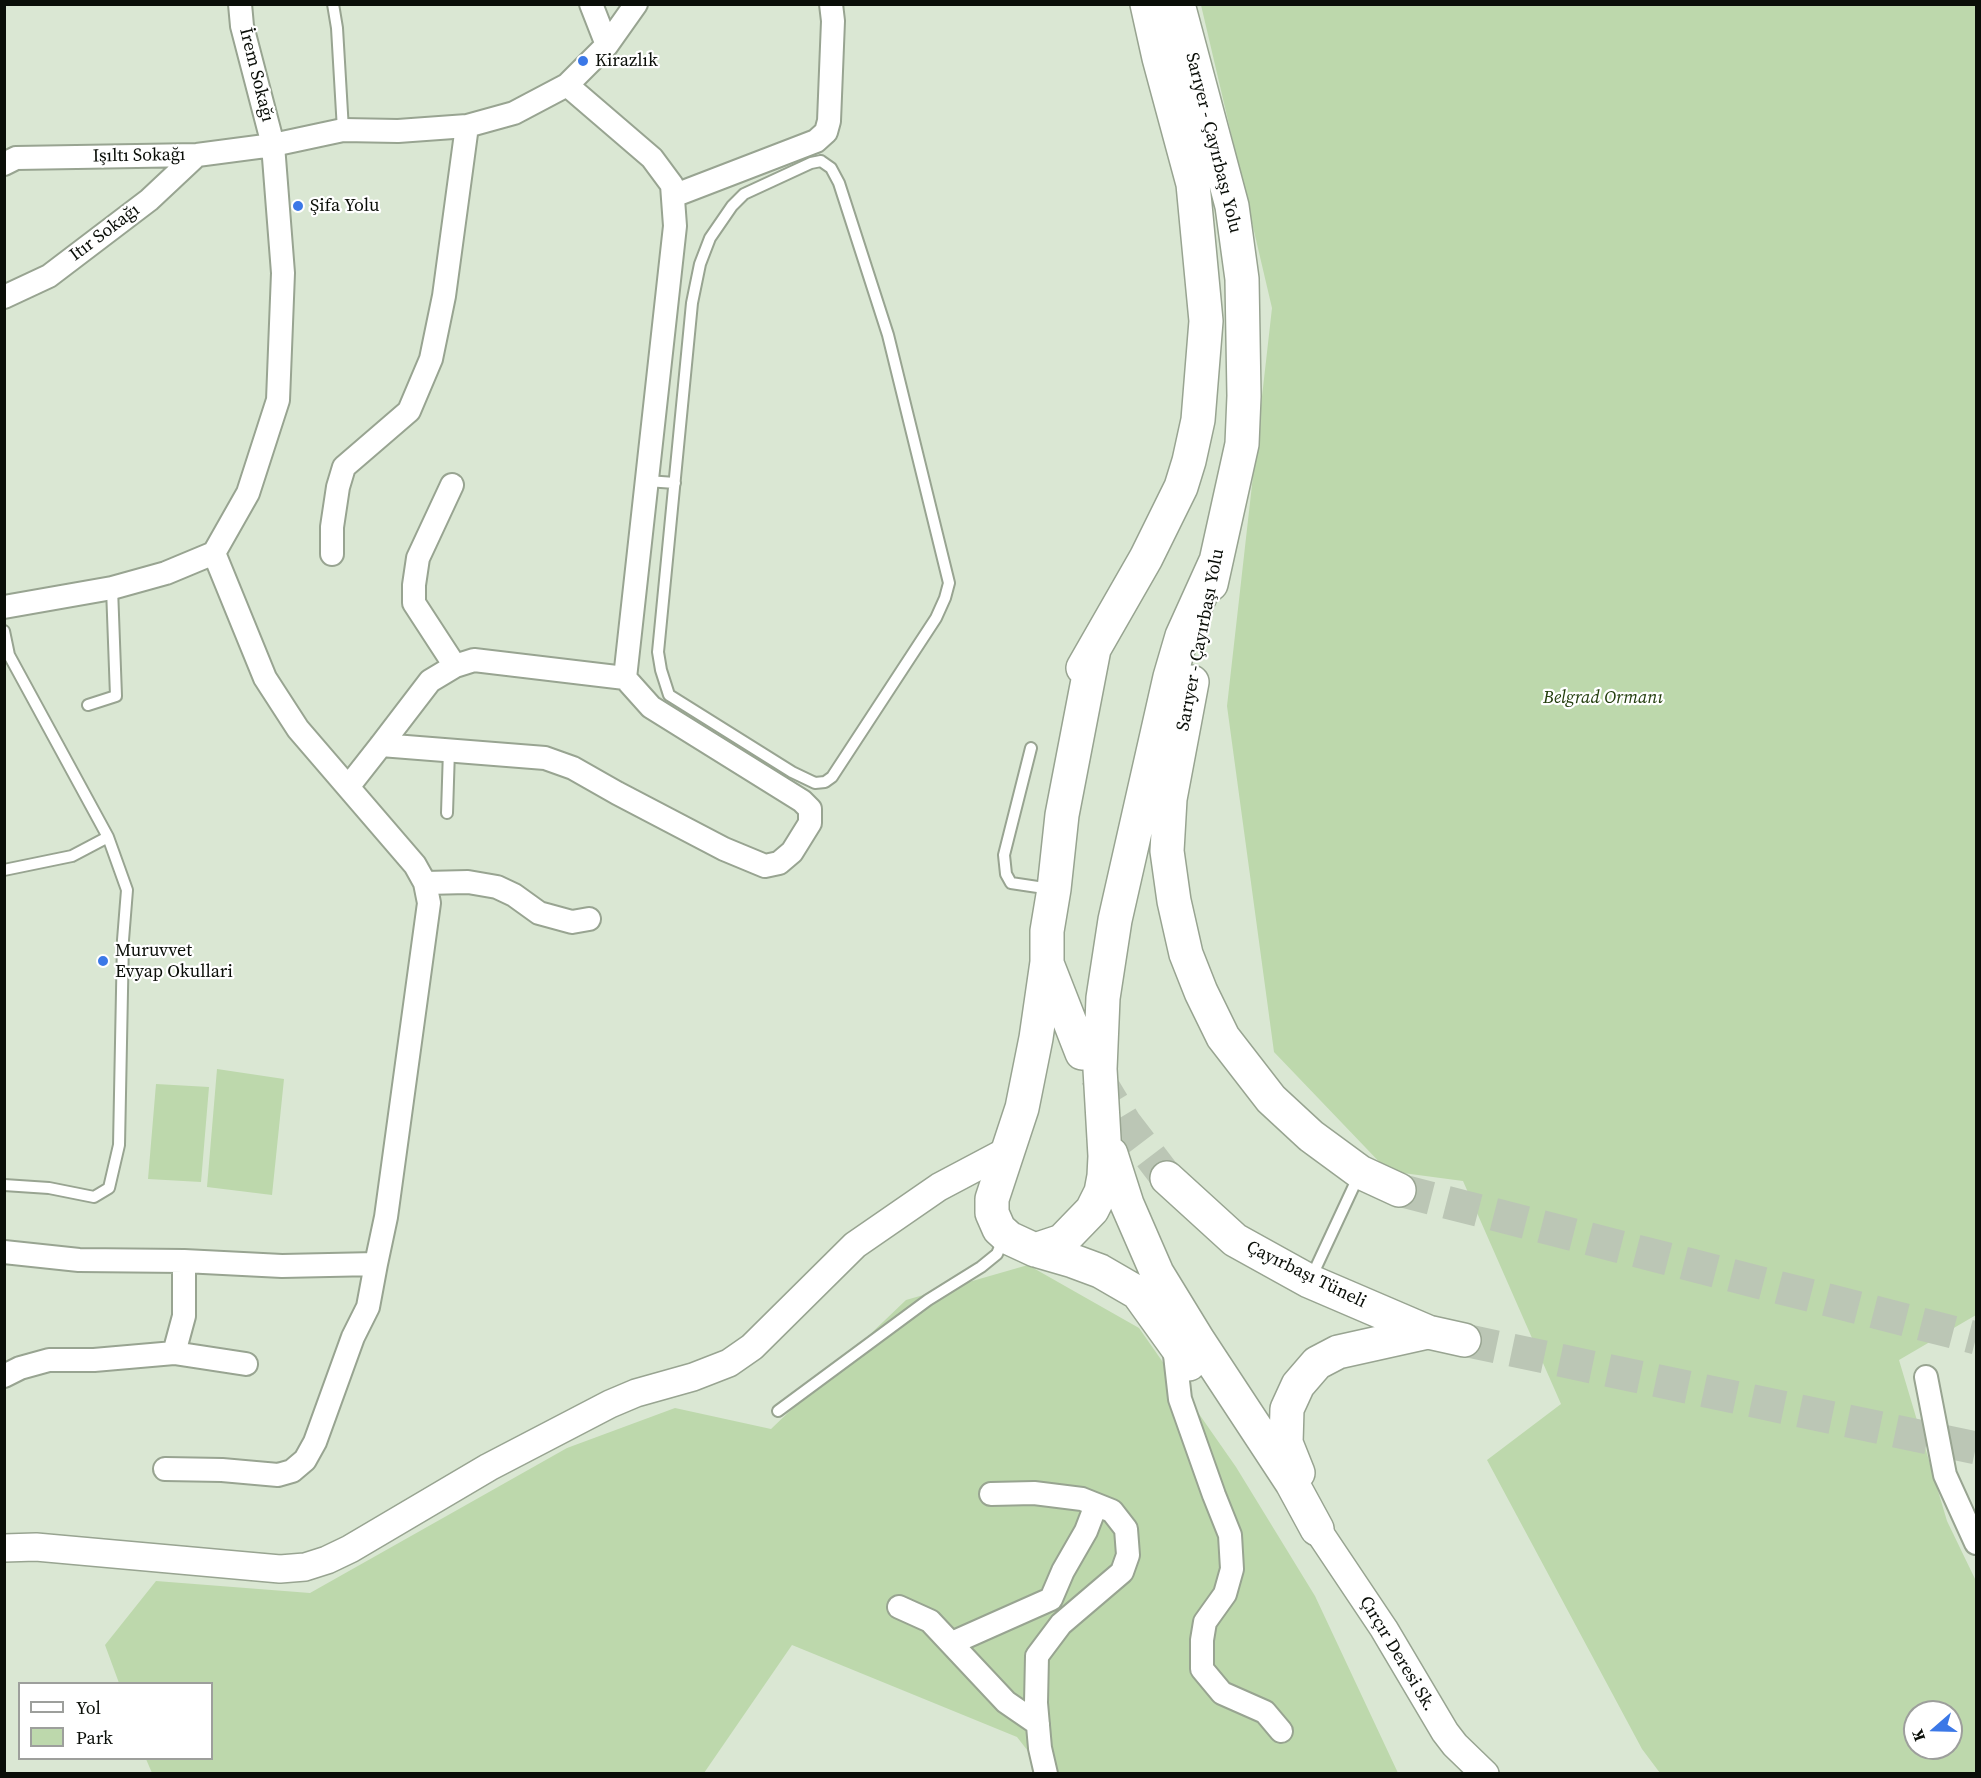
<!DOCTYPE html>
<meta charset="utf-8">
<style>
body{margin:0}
#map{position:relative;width:1981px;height:1778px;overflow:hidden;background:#dae7d3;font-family:"Source Serif 4",serif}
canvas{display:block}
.frame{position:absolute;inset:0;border:6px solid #0a0e08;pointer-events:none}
.legend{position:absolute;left:18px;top:1682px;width:195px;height:78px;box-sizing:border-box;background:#fff;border:2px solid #9d9f9c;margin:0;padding:8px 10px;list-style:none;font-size:18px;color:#0a0e08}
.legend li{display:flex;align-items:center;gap:12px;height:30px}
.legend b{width:30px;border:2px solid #9d9f9c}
.north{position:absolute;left:1903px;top:1700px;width:60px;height:60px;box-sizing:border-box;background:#fff;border:2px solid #9d9f9c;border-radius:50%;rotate:250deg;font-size:16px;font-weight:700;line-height:24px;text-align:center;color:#0a0e08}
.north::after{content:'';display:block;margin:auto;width:21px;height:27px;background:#3b78e7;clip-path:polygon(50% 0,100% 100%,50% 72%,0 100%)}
</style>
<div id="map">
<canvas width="1981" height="1778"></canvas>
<div class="frame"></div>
<ul class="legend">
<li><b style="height:8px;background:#fff"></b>Yol</li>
<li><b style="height:16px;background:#bdd8ac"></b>Park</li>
</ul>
<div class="north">K</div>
</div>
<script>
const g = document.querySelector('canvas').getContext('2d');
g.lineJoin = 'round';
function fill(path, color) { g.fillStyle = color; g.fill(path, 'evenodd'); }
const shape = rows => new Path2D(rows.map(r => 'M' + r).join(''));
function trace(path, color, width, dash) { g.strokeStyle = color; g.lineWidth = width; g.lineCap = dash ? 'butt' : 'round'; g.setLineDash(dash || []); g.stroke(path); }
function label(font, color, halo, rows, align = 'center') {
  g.font = font + ' "Source Serif 4",serif'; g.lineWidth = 4.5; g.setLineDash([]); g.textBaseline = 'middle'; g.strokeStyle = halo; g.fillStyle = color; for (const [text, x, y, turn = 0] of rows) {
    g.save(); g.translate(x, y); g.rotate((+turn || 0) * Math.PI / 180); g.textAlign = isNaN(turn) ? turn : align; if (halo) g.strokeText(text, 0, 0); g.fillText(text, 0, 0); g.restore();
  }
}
const green = shape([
 [1201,5,1976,5,1976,1315,1899,1360,1947,1521,1976,1581,1976,1773,1660,1773,1642,1749,1487,1460,1561,1404,1463,1181,1388,1171,1274,1052,1227,706,1272,308],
 [1915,1712,1951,1712,1951,1748,1915,1748],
 [217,1069,284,1079,272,1195,207,1187],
 [156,1084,209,1087,201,1182,148,1179],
 [1028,1265,1139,1328,1236,1467,1315,1596,1398,1773,1045,1773,1017,1737,792,1645,704,1773,152,1773,146,1759,212,1758,212,1684,119,1683,105,1645,156,1581,310,1593,567,1448,675,1408,771,1429,906,1300]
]);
const primaryTunnel = shape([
 [1096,1075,1125,1123,1167,1178],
 [1399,1190,1976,1338],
 [1464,1340,1976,1448]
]);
const service = shape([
 [333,4,337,28,343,130],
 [821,161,831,168,839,183,888,335,949,583,945,598,936,618,832,777,825,782,815,783,792,772,669,695,661,670,658,652,692,303,700,264,710,238,732,206,744,194,811,163,821,161],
 [647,481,675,483],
 [4,631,9,655,108,837,72,856,4,870],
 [88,705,116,696,112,588],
 [1031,748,1004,855,1006,874,1011,883,1051,889],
 [447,813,449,750],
 [4,1185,49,1188,94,1197,109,1188,119,1145,123,940,127,890,108,837],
 [1311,1278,1359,1175],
 [778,1411,928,1300,981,1267,997,1254,1004,1237]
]);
const minor = shape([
 [591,4,607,45],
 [567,85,652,158,672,185,675,226,625,678],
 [4,164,16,158,197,155,273,145,343,130,398,131,467,126,514,113,567,85,607,45,636,4],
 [673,196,816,141,826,132,829,121,833,21,831,4],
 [4,297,49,276,149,200,197,155],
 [452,485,418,558,414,585,414,603,455,666],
 [332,554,332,527,338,487,344,467,409,411,431,359,444,296,467,126],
 [4,607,112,588,166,573,214,553,248,493,278,400,283,273,273,145,242,26,240,4],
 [348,787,381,745,430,681,455,666,474,660,625,678,651,707,802,801,810,809,810,823,792,852,779,863,765,866,724,849,617,793,573,768,545,758,381,745],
 [425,883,468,882,497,887,514,895,539,913,572,922,589,919],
 [4,1252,79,1260,184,1261,184,1316,174,1353],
 [184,1261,282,1266,376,1264,386,1217,429,903,425,883,415,865,298,729,265,678,214,553],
 [1174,1346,1180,1399,1214,1495,1230,1535,1232,1569,1225,1594,1205,1622,1202,1640,1202,1669,1222,1693,1265,1712,1281,1731],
 [4,1376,20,1368,49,1360,94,1360,174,1353,246,1364],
 [1926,1377,1945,1475,1976,1543],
 [165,1469,222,1470,278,1475,292,1471,305,1460,315,1442,353,1337,368,1307,376,1264],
 [991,1494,1034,1493,1082,1499,1112,1511,1126,1529,1128,1555,1122,1572,1061,1624,1037,1656,1036,1703,1040,1748,1046,1774],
 [899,1607,930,1621,1006,1702,1038,1724],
 [952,1643,1051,1599,1063,1571,1086,1531,1096,1505]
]);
const tertiary = shape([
 [1317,1529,1384,1629,1445,1732,1455,1745,1485,1774],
 [4,1548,36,1547,280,1569,305,1567,327,1560,350,1549,489,1467,610,1404,636,1393,693,1377,729,1363,752,1347,855,1245,939,1187,1007,1151]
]);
const primary = shape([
 [1178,4,1232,206,1242,279,1244,396,1242,444,1211,584],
 [1094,649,1062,815,1054,889,1047,931,1047,962,1036,1038,1022,1108,992,1199,992,1213,999,1229,1009,1238,1035,1250,1062,1241,1092,1210,1101,1192,1104,1176,1105,1156,1100,1069,1103,998,1115,920,1170,677,1182,636,1215,563],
 [1083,668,1146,558,1181,487,1189,461,1198,420,1206,321,1193,184,1159,58,1147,4],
 [1192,682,1170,799,1167,851,1174,901,1186,954,1201,992,1223,1037,1271,1099,1311,1136,1360,1172,1399,1190],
 [1048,966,1082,1053],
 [1111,1154,1127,1204,1157,1273,1198,1340,1292,1483,1317,1529],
 [1167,1178,1235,1240,1309,1281,1428,1332,1464,1340],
 [1035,1250,1073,1261,1100,1271,1138,1293,1189,1364],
 [1298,1473,1286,1443,1287,1409,1298,1385,1317,1363,1338,1352,1428,1332]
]);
const markers = [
 [583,61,6,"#3b78e7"],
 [298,206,6,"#3b78e7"],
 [103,961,6,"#3b78e7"]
];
const poiNames = [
 ["Kirazlık",595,61],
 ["Şifa Yolu",310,206],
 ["Muruvvet",115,951],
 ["Evyap Okullari",115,972]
];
const streetNames = [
 ["İrem Sokağı",256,75,76],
 ["Sarıyer - Çayırbaşı Yolu",1213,143,76],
 ["Işıltı Sokağı",139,156,-1],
 ["Itır Sokağı",105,233,-37],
 ["Sarıyer - Çayırbaşı Yolu",1201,640,-79],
 ["Çayırbaşı Tüneli",1306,1275,26],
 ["Çırçır Deresi Sk.",1397,1654,59]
];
const parkNames = [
 ["Belgrad Ormanı",1603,698]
];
fill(green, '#bdd8ac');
trace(primaryTunnel, '#bbc6b5', 33, [33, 16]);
trace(service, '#98a491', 14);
trace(minor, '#98a491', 26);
trace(tertiary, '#98a491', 30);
trace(primary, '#98a491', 36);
trace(service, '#fff', 10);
trace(minor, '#fff', 22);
trace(tertiary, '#fff', 27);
trace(primary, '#fff', 33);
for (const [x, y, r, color] of markers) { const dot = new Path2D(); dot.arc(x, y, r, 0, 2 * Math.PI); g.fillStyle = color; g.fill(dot); trace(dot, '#fff', 2); }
label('18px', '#0a0e08', '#fff', poiNames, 'left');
label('18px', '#0a0e08', '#fff', streetNames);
label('italic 18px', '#233e0d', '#fff', parkNames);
</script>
